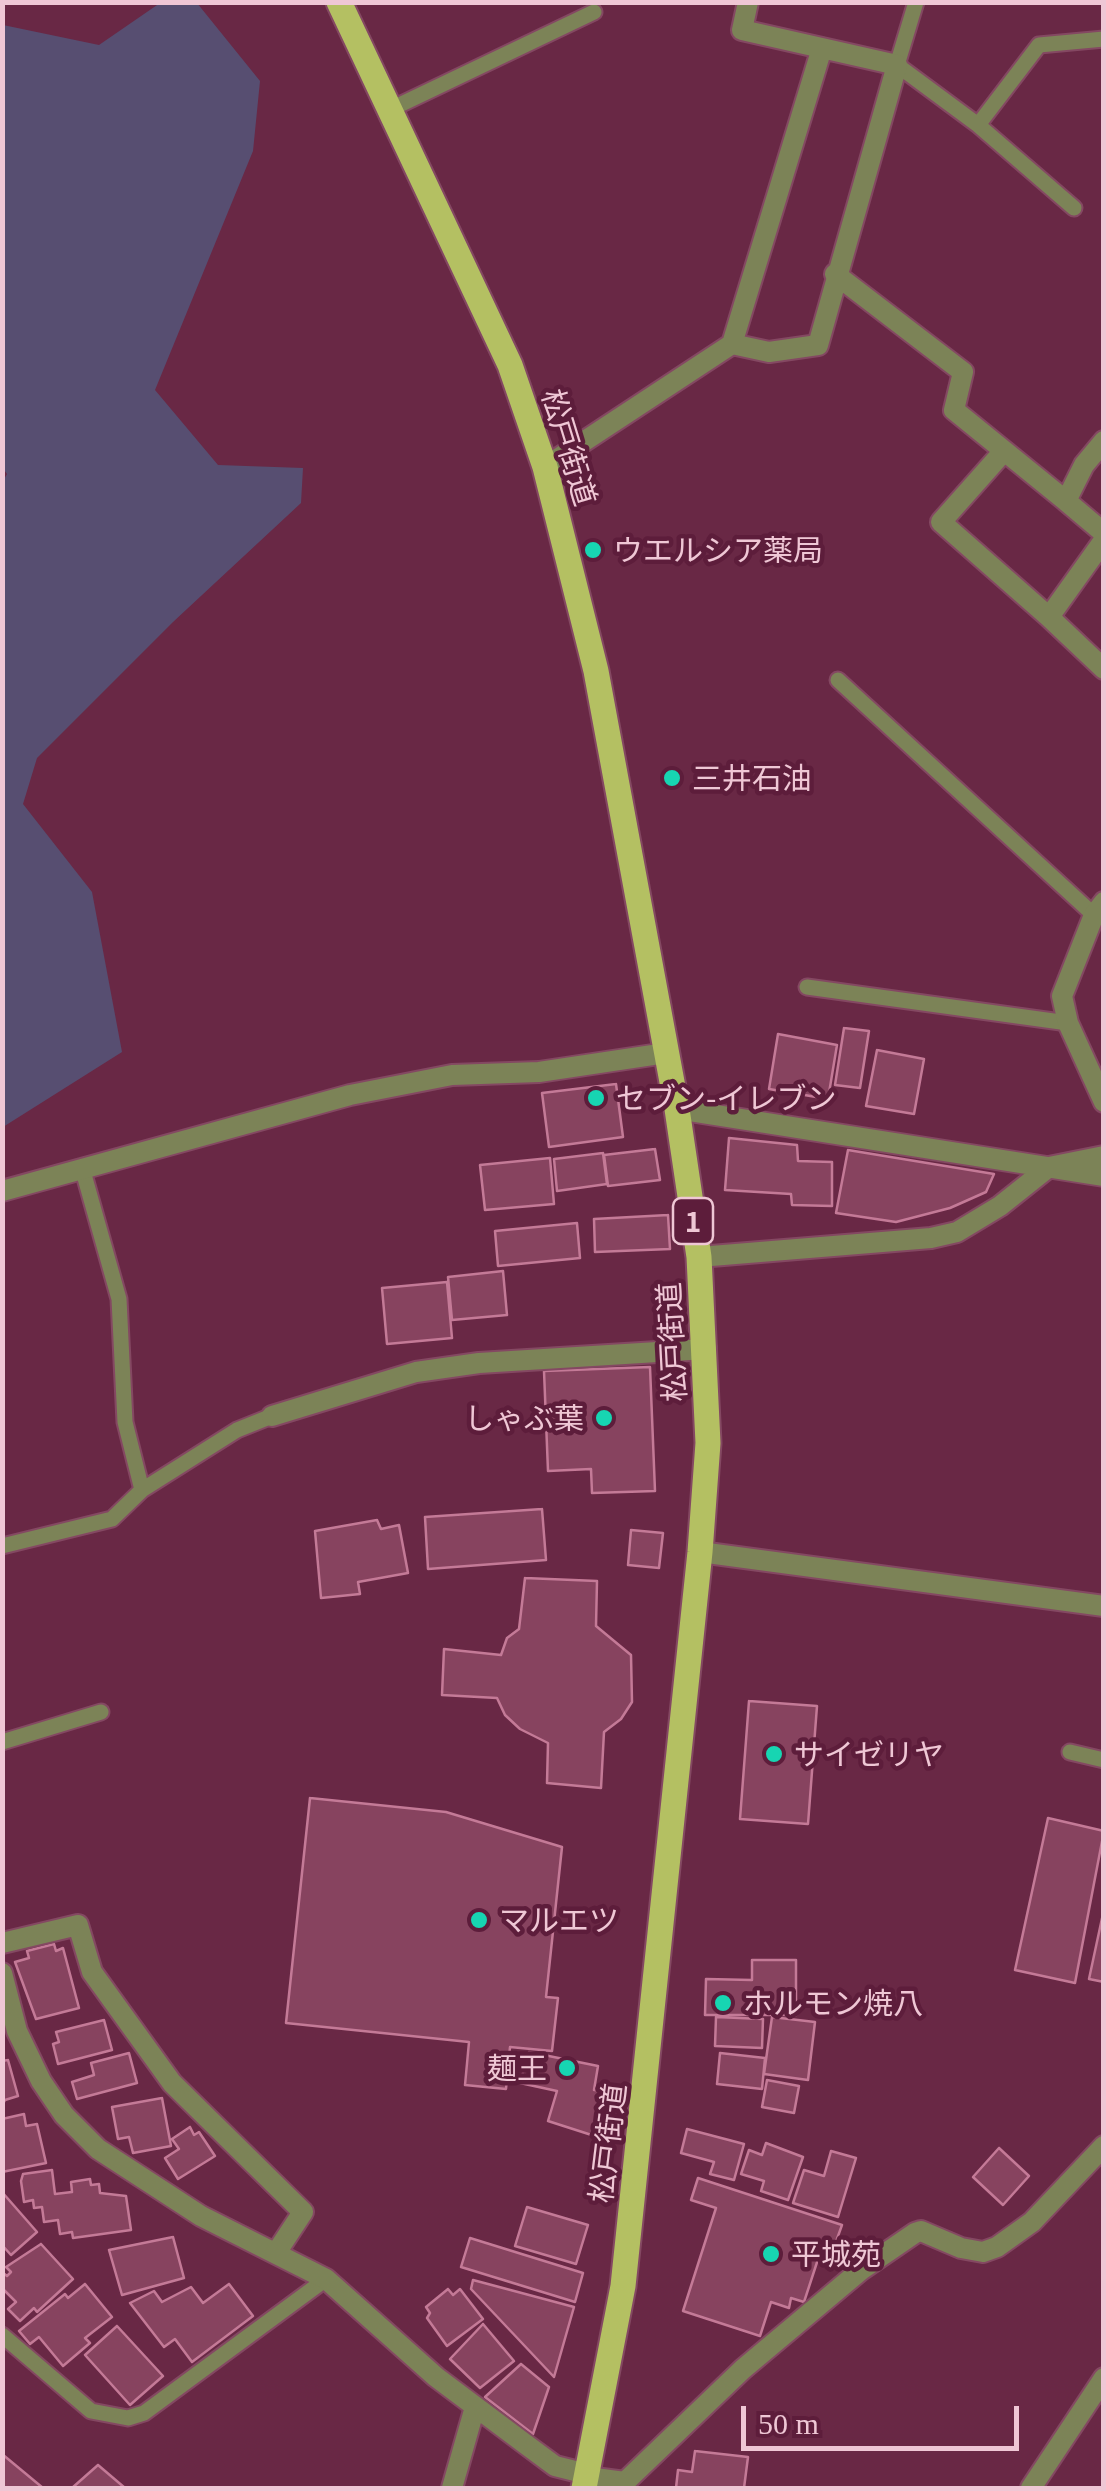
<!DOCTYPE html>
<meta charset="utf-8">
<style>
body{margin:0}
#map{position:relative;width:1106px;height:2491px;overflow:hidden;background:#692845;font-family:Georgia,serif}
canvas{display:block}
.frame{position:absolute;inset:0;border:5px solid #efc7d5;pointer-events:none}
.scale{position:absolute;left:741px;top:2406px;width:278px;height:45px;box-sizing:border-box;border:5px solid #efc7d5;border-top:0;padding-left:12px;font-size:30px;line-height:35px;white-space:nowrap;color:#efc7d5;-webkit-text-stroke:8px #5d1d3b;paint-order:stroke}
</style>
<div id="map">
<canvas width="1106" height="2491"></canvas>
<div class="frame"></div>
<div class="scale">50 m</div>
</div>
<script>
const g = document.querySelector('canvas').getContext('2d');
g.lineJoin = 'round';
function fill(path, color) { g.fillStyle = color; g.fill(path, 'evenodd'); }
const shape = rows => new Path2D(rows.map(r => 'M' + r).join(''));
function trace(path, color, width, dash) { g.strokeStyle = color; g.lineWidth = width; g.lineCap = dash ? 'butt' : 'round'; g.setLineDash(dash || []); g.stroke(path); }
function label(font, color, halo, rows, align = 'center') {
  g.font = font + ' Georgia,"Noto Sans JP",serif'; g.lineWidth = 9; g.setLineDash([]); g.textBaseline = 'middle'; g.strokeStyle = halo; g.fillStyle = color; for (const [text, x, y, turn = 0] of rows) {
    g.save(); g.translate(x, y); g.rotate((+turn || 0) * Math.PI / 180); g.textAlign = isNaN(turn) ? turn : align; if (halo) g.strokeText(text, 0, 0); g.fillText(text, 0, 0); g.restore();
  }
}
const green = shape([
 [160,3,197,3,260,81,253,151,155,390,218,465,303,468,301,503,173,622,37,758,23,804,92,892,122,1052,3,1127,2,483,7,474,2,467,3,25,99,45]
]);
const building = shape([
 [844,1028,869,1031,860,1088,835,1085,844,1028],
 [778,1034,837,1045,828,1099,769,1089,778,1034],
 [877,1050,924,1059,914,1114,866,1106,877,1050],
 [616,1084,623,1137,549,1147,542,1093,616,1084],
 [729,1138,797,1145,798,1161,832,1162,832,1206,792,1205,791,1194,725,1190,729,1138],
 [655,1149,660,1180,608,1186,604,1155,655,1149],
 [848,1150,994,1174,986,1192,950,1208,896,1222,836,1213,848,1150],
 [603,1153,607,1184,557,1191,554,1159,603,1153],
 [550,1158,554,1204,485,1210,480,1165,550,1158],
 [668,1215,670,1249,595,1252,594,1219,668,1215],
 [577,1223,580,1258,498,1266,495,1231,577,1223],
 [503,1271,507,1315,452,1320,448,1277,503,1271],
 [447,1282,452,1338,387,1344,382,1288,447,1282],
 [650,1367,655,1491,592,1493,591,1469,548,1471,544,1371,650,1367],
 [542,1509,546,1560,428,1569,425,1517,542,1509],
 [377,1520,381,1529,399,1525,408,1573,358,1582,360,1594,321,1598,315,1531,377,1520],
 [631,1530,663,1533,659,1568,628,1565,631,1530],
 [525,1578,597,1581,596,1626,631,1655,632,1702,621,1719,604,1732,601,1788,547,1783,548,1743,520,1729,505,1715,497,1698,442,1695,444,1649,501,1655,507,1638,519,1629,525,1578],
 [749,1701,817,1706,808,1824,740,1819,749,1701],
 [310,1798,446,1812,562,1847,546,1997,558,1998,552,2051,510,2047,506,2089,465,2085,469,2042,286,2023,310,1798],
 [1048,1818,1104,1831,1075,1983,1015,1970,1048,1818],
 [1104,1909,1104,1982,1089,1979,1104,1909],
 [54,1944,56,1951,63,1948,79,2008,36,2019,15,1962,29,1958,27,1951,54,1944],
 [752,1960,796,1960,796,2015,705,2015,706,1979,752,1980,752,1960],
 [716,2017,763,2019,762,2048,715,2046,716,2017],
 [772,2017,815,2022,808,2080,764,2074,772,2017],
 [104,2020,112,2050,58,2064,53,2044,59,2042,56,2032,104,2020],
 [529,2052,598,2066,594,2090,607,2091,604,2139,548,2121,557,2091,520,2083,529,2052],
 [129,2053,137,2083,77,2099,72,2082,94,2075,91,2063,129,2053],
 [720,2053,765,2058,762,2089,717,2084,720,2053],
 [8,2060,18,2096,5,2100,2,2106,2,2061,8,2060],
 [767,2080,799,2086,794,2113,762,2107,767,2080],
 [162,2098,171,2146,133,2153,129,2137,118,2139,112,2107,162,2098],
 [24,2114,26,2126,37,2124,46,2163,2,2172,2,2119,24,2114],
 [190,2127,194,2135,199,2132,215,2156,178,2179,165,2158,179,2149,172,2139,190,2127],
 [687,2129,744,2144,734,2180,710,2174,714,2162,681,2153,687,2129],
 [766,2143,803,2157,788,2200,761,2191,764,2181,741,2174,749,2150,762,2155,766,2143],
 [999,2148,1029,2176,1003,2205,973,2177,999,2148],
 [831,2151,856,2158,838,2217,793,2203,804,2170,824,2176,831,2151],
 [52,2170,55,2194,72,2192,71,2182,90,2179,91,2185,99,2184,100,2193,126,2196,131,2230,73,2238,72,2232,60,2234,58,2220,44,2222,42,2207,34,2208,33,2200,24,2202,21,2181,23,2174,52,2170],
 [698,2178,842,2225,833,2250,822,2247,804,2302,791,2298,789,2308,771,2302,760,2336,683,2311,716,2208,691,2200,698,2178],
 [2,2192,37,2232,11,2255,2,2245,2,2192],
 [527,2207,588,2225,576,2264,515,2246,527,2207],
 [173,2237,184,2278,122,2295,109,2250,173,2237],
 [470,2238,583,2273,575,2302,461,2267,470,2238],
 [41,2244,73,2279,37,2312,34,2308,20,2321,8,2309,16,2302,2,2288,2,2272,7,2276,11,2272,6,2267,41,2244],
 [473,2280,574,2307,554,2377,471,2289,473,2280],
 [85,2284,112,2317,85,2338,90,2343,63,2366,39,2337,30,2344,19,2331,65,2294,68,2298,85,2284],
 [229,2284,253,2316,192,2362,175,2339,164,2347,130,2303,154,2291,162,2302,191,2287,203,2303,229,2284],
 [448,2289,453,2295,460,2289,483,2319,447,2346,427,2318,430,2313,426,2307,448,2289],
 [483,2324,514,2361,480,2388,450,2359,483,2324],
 [117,2326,163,2376,130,2405,85,2355,117,2326],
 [521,2364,549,2387,533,2434,485,2397,521,2364],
 [695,2451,748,2457,744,2488,676,2488,678,2470,692,2472,695,2451],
 [2,2454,43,2488,2,2488,2,2454],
 [98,2465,125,2488,72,2488,98,2465]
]);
const service = shape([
 [916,2,897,65,978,125,1074,208],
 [391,109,594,12],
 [978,125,1039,45,1104,39],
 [838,680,1094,915],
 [807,987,1068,1023],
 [83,1171,119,1299,125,1422,142,1490],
 [2,1546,112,1519,142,1490,237,1430,272,1416],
 [2,1742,101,1712],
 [1070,1752,1104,1760],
 [2,2335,91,2411,128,2418,144,2413,326,2279]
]);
const minor = shape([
 [835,274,963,372,954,410,1066,501],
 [732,344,822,48],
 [1104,441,1084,465,1066,501,1104,533],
 [1004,451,941,522,1049,617],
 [545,467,732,344,769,352,818,345,897,65,742,30,748,2],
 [1104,540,1049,617,1104,669],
 [1104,902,1094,915,1062,996,1068,1023,1104,1102],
 [677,1109,1104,1176],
 [2,1191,350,1095,452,1075,539,1072,666,1053],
 [699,1257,931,1238,957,1232,1000,1206,1049,1167,1104,1156],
 [272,1416,416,1372,479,1363,706,1349],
 [700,1552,1104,1606],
 [2,1943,78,1925,92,1972,172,2083,303,2212,276,2253],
 [2,1973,17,2031,41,2081,64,2115,98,2149,201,2216,326,2279,436,2377,528,2446,555,2466,587,2474],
 [587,2477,625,2482,743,2369,861,2270,915,2233,921,2231,961,2248,983,2252,997,2247,1032,2222,1104,2146],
 [452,2488,475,2407],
 [1031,2488,1104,2378]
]);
const primary = shape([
 [339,2,510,365,545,467,596,671,677,1109,699,1257,708,1443,700,1552,623,2286,584,2488]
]);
const markers = [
 [593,550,10,"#17d5b2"],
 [672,778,10,"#17d5b2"],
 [596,1098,10,"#17d5b2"],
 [604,1418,10,"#17d5b2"],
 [774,1754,10,"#17d5b2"],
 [479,1920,10,"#17d5b2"],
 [723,2003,10,"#17d5b2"],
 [567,2068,10,"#17d5b2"],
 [771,2254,10,"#17d5b2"]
];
const shields = [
 [693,1221,40]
];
const shieldNames = [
 ["1",693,1221]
];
const streetNames = [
 ["松戸街道",570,447,73],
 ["松戸街道",671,1342,-93],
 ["松戸街道",607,2143,-83]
];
const poiNames = [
 ["ウエルシア薬局",613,550],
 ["三井石油",692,778],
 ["セブン-イレブン",616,1098],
 ["しゃぶ葉",584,1418,"right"],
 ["サイゼリヤ",794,1754],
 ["マルエツ",499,1920],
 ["ホルモン焼八",743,2003],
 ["麺王",547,2068,"right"],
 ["平城苑",791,2254]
];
fill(green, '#574e71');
fill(building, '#87435f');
trace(building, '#c47a97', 2.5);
trace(service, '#844862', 19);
trace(minor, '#844862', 24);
trace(primary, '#844862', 29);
trace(service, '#7c8357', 15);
trace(minor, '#7c8357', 20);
trace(primary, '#b4c062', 25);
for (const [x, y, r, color] of markers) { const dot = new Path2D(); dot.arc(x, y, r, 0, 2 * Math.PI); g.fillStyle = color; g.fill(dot); trace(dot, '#5d1d3b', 4); }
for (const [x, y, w] of shields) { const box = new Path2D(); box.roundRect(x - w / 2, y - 23, w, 46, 8); g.fillStyle = '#5d1d3b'; g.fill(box); trace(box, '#efc7d5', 2.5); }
label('bold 28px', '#efc7d5', null, shieldNames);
label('30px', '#efc7d5', '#5d1d3b', streetNames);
label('30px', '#efc7d5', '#5d1d3b', poiNames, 'left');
</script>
